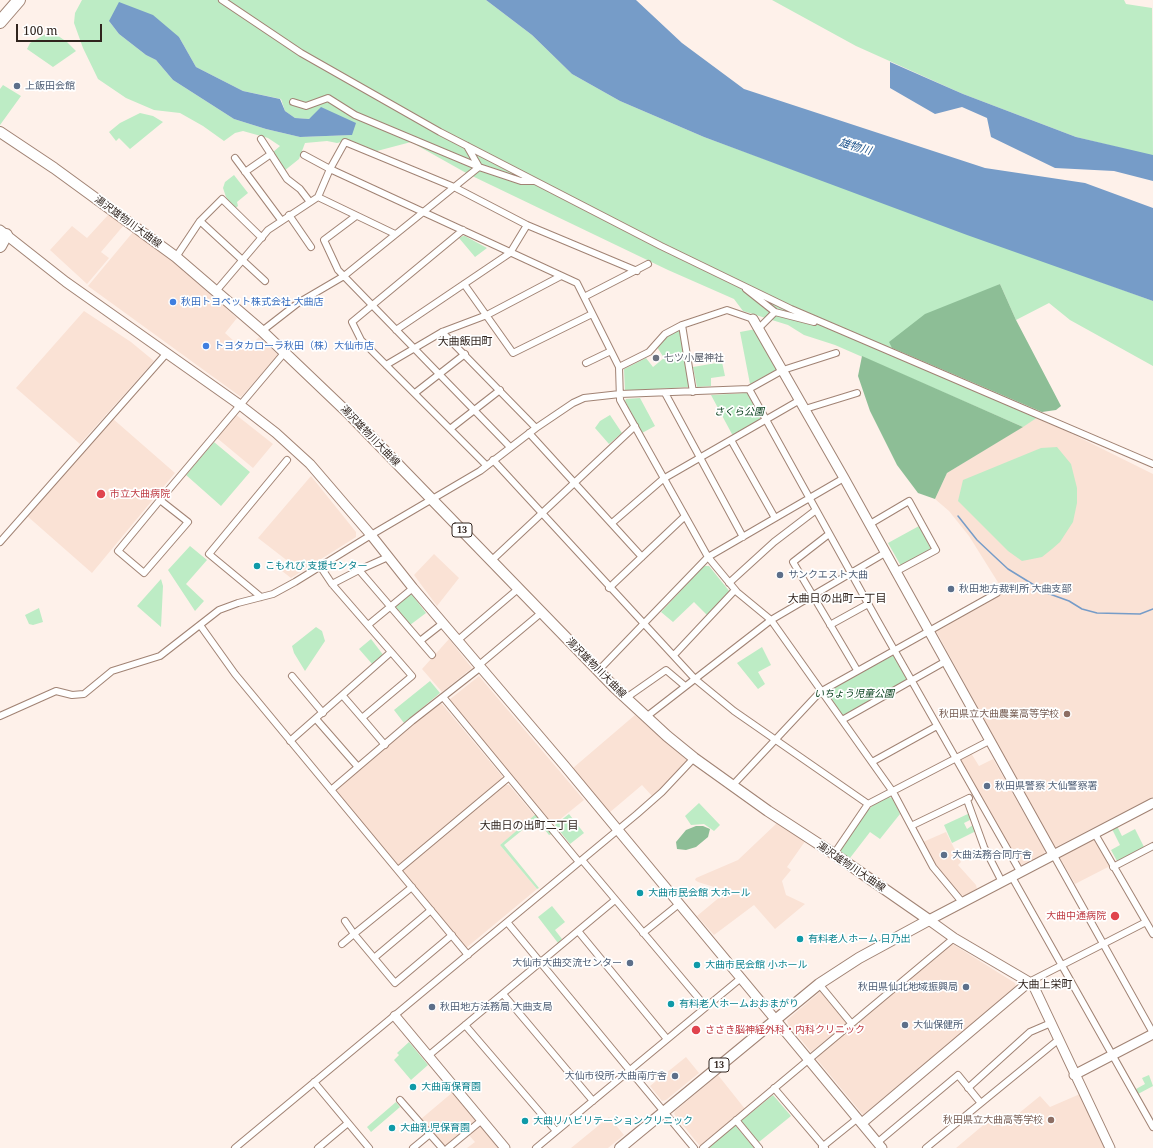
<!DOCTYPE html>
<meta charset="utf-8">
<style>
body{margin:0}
#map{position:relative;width:1153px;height:1148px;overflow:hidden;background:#fef1ea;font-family:"Noto Serif",serif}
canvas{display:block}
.scale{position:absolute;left:16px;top:24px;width:86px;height:18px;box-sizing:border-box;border:2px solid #30241e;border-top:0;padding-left:5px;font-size:12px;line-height:14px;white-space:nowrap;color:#30241e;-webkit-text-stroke:3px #fff;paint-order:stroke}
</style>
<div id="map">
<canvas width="1153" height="1148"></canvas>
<div class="scale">100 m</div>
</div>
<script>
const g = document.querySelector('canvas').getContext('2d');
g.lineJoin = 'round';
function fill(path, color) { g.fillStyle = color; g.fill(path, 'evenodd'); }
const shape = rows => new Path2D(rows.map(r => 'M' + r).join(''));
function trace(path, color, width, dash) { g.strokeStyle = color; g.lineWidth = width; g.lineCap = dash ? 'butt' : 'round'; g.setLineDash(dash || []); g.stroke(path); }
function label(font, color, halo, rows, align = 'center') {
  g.font = font + ' "Noto Serif","Noto Sans JP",serif'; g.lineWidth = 3.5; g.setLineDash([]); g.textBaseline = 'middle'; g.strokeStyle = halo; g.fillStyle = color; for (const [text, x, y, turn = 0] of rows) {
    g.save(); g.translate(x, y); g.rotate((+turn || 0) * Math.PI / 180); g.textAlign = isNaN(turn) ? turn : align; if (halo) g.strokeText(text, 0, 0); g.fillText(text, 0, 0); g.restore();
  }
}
const built = shape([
 [109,214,124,225,101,252,109,258,87,284,50,250,72,226,87,238],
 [133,232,173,261,237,318,225,333,245,351,259,337,278,355,241,397,88,286],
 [84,311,131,342,154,361,80,444,16,388],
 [235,414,273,444,253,468,217,438],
 [1038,417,1153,474,1153,797,1054,848,936,631,1004,592,969,536,949,511,935,499,947,473],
 [112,418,175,473,92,573,26,515],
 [311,476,356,532,356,537,291,578,282,571,289,562,258,538],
 [434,554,459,578,437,606,414,575],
 [449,639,472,668,442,692,422,669],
 [479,676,584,800,553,825,449,700],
 [437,704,442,704,502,776,501,780,398,866,334,789],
 [635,715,688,761,653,797,642,785,609,813,573,768],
 [971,753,979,766,993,759,1045,850,1044,854,1021,865,1018,865,959,762,960,759],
 [505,785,509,785,535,816,500,845,537,889,466,948,402,871],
 [777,823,806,840,787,867,791,870,782,881,786,895,805,904,775,929,754,905,714,935,697,916,727,891,698,882,695,880,696,878,738,860],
 [946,832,961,862,958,865,976,885,977,889,964,896,960,895,937,867,923,842],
 [1095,837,1110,866,1075,884,1059,856],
 [951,943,1015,983,1016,987,863,1115,815,1057],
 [821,991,847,1021,847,1024,811,1052,788,1024,787,1020],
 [686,1057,699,1073,666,1100,662,1101,650,1086],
 [718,1075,745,1109,701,1145,699,1145,674,1114,675,1111],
 [453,1092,477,1121,445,1148,421,1119],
 [1080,1094,1105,1148,956,1148,993,1117,1002,1127,1040,1096,1050,1107],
 [609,1117,624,1135,608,1148,571,1148],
 [480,1124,500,1148,467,1148,475,1142,468,1134]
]);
const green = shape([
 [82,0,219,0,304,57,479,150,310,59,223,0,486,0,532,35,572,74,620,101,704,137,1153,301,1153,366,1070,320,1049,303,1016,320,1000,284,892,348,1042,412,1041,415,1023,427,835,345,804,335,788,325,743,311,734,299,668,270,468,174,411,142,377,151,346,141,337,143,327,141,305,143,299,159,284,171,272,153,280,146,268,138,243,131,235,133,224,141,203,126,180,113,154,110,126,98,98,79,83,48,74,23,75,13],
 [109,21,179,37,196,67,243,91,281,99,285,111,295,118,309,119,316,114,352,135,300,137,266,129,234,119,173,80,156,60,146,55,119,34],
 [772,0,1124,0,1126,4,1152,8,1153,156,1076,137,963,94,856,46],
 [51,31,67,42,76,51,53,67,27,49,30,43],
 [3,85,21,96,0,125,0,89],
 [140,113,153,116,163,122,130,149,119,138,116,141,109,132,120,123],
 [234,175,248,193,237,202,238,206,234,209,226,197,223,188,225,182],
 [463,236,465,236,487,248,475,257,459,238],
 [682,328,689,387,625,391,624,369,646,358,653,367,664,358,657,347,669,334],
 [756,329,777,367,776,370,750,384,740,332],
 [722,362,725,376,711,378,711,386,697,387,693,367],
 [747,393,762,419,733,436,711,395],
 [640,398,655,426,642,433,625,401,626,399],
 [610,415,622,433,609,444,595,428,600,421],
 [214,442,250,472,221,506,186,475],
 [1057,447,1071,464,1077,488,1077,503,1073,522,1060,542,1052,549,1042,557,1022,561,1008,551,958,501,963,480,1041,448],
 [919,526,931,549,901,566,888,543],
 [190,546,207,560,186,584,204,601,195,611,168,570],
 [704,566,709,566,730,592,708,616,694,602,673,622,661,612],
 [161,579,163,586,161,627,137,606],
 [410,592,426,613,410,625,394,605],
 [39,608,43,622,33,625,29,624,25,615],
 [316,627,322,631,325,641,305,671,294,653,292,646],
 [371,639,384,656,373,665,359,649],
 [762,647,771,665,758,672,765,684,758,689,737,663],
 [894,655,909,681,844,717,828,694,829,690],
 [430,681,440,693,404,723,394,710],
 [888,797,893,798,900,814,880,839,870,832,850,858,837,851,867,811,875,803],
 [699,803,720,825,714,831,704,824,691,825,685,816],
 [970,813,972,819,964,823,967,829,973,825,976,831,952,843,944,825],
 [536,814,552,834,549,835,536,819,504,845,539,888,537,889,500,845],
 [569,814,584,833,570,844,555,825],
 [1117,826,1122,836,1135,829,1144,847,1117,861,1111,850,1120,845,1112,829],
 [552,906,565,922,555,930,562,939,558,943,538,917],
 [409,1042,428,1065,411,1080,394,1060,399,1055,397,1053],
 [1149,1075,1153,1086,1138,1094,1136,1089,1145,1084,1142,1078],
 [773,1095,791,1116,759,1142,741,1121],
 [396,1102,400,1107,371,1132,367,1127],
 [735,1125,754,1148,708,1148]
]);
const forest = shape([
 [1000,284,1016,320,1061,406,1056,410,1042,412,892,348,889,342,925,314],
 [862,356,1023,427,947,473,935,499,918,493,897,465,870,411,858,376],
 [696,826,703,826,710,829,708,837,696,847,686,850,677,849,676,842,686,830]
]);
const water = shape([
 [486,0,636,0,682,43,744,89,985,168,1085,183,1153,208,1153,301,967,235,704,137,620,101,572,74,532,35],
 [119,2,153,15,179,37,196,67,243,91,280,99,285,111,295,118,309,119,321,107,356,123,352,135,300,137,266,129,234,119,173,80,156,60,146,55,119,34,109,21],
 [890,62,963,94,1076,137,1153,155,1153,181,1114,171,1055,168,991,137,987,118,962,107,935,114,890,88]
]);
const stream = shape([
 [958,516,977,540,994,556,1008,569,1047,593,1069,601,1082,609,1097,613,1140,614,1153,609]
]);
const street = shape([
 [222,0,301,53,440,132,661,246,791,309,1153,464],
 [293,102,306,106,328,98,355,115,479,167,521,181,534,181],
 [261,139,287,179,300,189,310,202],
 [467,146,479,167],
 [304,155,330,169,577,283,619,367,620,400,708,557,737,592,771,620,893,792,933,867,962,902],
 [235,158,281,220],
 [245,172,271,154],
 [318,197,395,234],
 [289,215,311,247],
 [356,216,324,240,338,270,510,447],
 [200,221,265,281],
 [463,230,352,322,361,340,486,465],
 [176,257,200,221,222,199,262,238],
 [464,284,513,353,592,314],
 [746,289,775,312,814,322],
 [217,290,268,230,318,197,330,169,345,142,454,187,527,225,637,271],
 [584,297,648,264],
 [682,325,693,392],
 [759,328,775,312],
 [396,330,510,253,527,225],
 [262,331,298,303,344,276,479,167],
 [442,332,536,428],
 [586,363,611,351],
 [386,365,442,332,487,315,561,276],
 [619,367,649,352,665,334,682,325,727,310,753,319],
 [749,389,876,618,1021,873],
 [415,393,465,354],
 [665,393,743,537],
 [805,409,857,393],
 [450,429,500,390],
 [529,433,642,557],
 [731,440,775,518],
 [493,460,695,679,734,711,868,804],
 [160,500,118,551,144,573,188,522,160,500,285,352],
 [612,523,663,479,800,400],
 [870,524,909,501,936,550,895,572],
 [829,534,793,562,857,670],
 [0,542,166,354],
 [491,561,635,426],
 [320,566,332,584,412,676,362,718,385,745],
 [359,570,432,655],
 [729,583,774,542,816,510],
 [332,584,359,570,388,557],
 [609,588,684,517],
 [261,597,209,554,287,460],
 [200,625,235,674,468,955],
 [368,625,413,588],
 [830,625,868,604],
 [458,640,518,589],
 [420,641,443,623],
 [674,655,735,590],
 [479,665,541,613],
 [598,671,708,557,844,478],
 [292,676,323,713],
 [343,696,362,718],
 [443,697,579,862],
 [626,698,666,670,685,686],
 [0,716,56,691,72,695,84,694,112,671,160,656,219,610,238,603,273,594,295,582,371,535,480,471,536,428,573,403,584,398,620,394,749,389,783,370,836,353],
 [646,717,771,620,885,553],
 [316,719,358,767],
 [842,720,946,661],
 [290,741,391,652],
 [872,762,937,726],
 [732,786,820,692,997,593],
 [331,790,412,721,481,667],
 [967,800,984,847,1002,882],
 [911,826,969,798],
 [1095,834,1153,934],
 [834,854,868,804,989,741],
 [1053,854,1153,1033],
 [582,860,706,1007],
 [1113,867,1153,846],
 [398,870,508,778],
 [1012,877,1153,1127],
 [412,887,354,934,395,983,452,935],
 [507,922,694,1148],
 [578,931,667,1039],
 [643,933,679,904],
 [342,944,354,934,345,921],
 [374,958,431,910],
 [1029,982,1146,922],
 [819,984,851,1023],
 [503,994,593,1101],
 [465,1025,556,1131],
 [428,1056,615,900],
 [314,1082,369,1148],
 [774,1088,825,1148],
 [968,1088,1030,1032,1051,1023],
 [400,1100,442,1148],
 [736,1120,759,1148],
 [878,1142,958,1075,980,1102],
 [822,1147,858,1118],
 [235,1148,637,814,662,792,694,758],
 [318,1148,348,1123],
 [413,1148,430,1134],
 [448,1148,482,1120],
 [536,1148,741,978],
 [703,1148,954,938],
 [926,1148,1058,1040]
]);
const secondary = shape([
 [0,230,66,282,240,405,276,433,310,464,371,535,413,588,564,765,882,1148],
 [753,319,844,478,1053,854],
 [395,1016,505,1148],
 [1074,1075,1153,1034],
 [862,1123,1029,982],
 [1110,1148,1034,987,1029,982,954,938,929,920,1153,803]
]);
const primary = shape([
 [0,132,54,168,176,257,262,331,350,415,614,687,667,736,694,758,768,811,834,854,929,920,859,958,819,984,620,1148]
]);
const highway = shape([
 [0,22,19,0],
 [0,246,6,235]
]);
const markers = [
 [17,86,4,"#5c6f8a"],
 [173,302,4,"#3f7fe0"],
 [206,346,4,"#3f7fe0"],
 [656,358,4,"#6b7280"],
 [101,494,5,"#e0444e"],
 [257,566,4,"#0f9aa8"],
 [780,575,4,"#5c6f8a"],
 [951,589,4,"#5c6f8a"],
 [1067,714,4,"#8d6e63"],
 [987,786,4,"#5c6f8a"],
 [944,855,4,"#5c6f8a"],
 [640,893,4,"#0f9aa8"],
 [1115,916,5,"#e0444e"],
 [800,939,4,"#0f9aa8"],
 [630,963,4,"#5c6f8a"],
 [697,965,4,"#0f9aa8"],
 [966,987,4,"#5c6f8a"],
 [671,1004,4,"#0f9aa8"],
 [432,1007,4,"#5c6f8a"],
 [905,1025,4,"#5c6f8a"],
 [696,1030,5,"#e0444e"],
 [675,1076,4,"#5c6f8a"],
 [413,1087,4,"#0f9aa8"],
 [1051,1120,4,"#8d6e63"],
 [525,1121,4,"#0f9aa8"],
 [392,1128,4,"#0f9aa8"]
];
const shields = [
 [462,530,20],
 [719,1065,20]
];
const shieldNames = [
 ["13",462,530],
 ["13",719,1065]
];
const serviceNames = [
 ["上飯田会館",25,86],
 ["サンクエスト大曲",788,575],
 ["秋田地方裁判所 大曲支部",959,589],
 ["秋田県警察 大仙警察署",995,786],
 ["大曲法務合同庁舎",952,855],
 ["大仙市大曲交流センター",622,963,"right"],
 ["秋田県仙北地域振興局",958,987,"right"],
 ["秋田地方法務局 大曲支局",440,1007],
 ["大仙保健所",913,1025],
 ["大仙市役所 大曲南庁舎",667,1076,"right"]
];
const streetNames = [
 ["湯沢雄物川大曲線",128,222,36],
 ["湯沢雄物川大曲線",370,436,46],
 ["湯沢雄物川大曲線",596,668,45],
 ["湯沢雄物川大曲線",851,867,34]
];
const shopNames = [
 ["秋田トヨペット株式会社 大曲店",181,302],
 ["トヨタカローラ秋田（株）大仙市店",214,346]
];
const worshipNames = [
 ["七ツ小屋神社",664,358]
];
const parkNames = [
 ["さくら公園",739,412],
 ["いちょう児童公園",854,694]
];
const healthNames = [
 ["市立大曲病院",110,494],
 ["大曲中通病院",1106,916,"right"],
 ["ささき脳神経外科・内科クリニック",705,1030]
];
const cultureNames = [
 ["こもれび 支援センター",265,566],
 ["大曲市民会館 大ホール",648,893],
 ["有料老人ホーム 日乃出",808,939],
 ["大曲市民会館 小ホール",705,965],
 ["有料老人ホームおおまがり",679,1004],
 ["大曲南保育園",421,1087],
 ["大曲リハビリテーションクリニック",533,1121],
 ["大曲乳児保育園",400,1128]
];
const educationNames = [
 ["秋田県立大曲農業高等学校",1059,714],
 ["秋田県立大曲高等学校",1043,1120]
];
const waterNames = [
 ["雄物川",855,147,16]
];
const neighbourhoodNames = [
 ["大曲飯田町",465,342],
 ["大曲日の出町一丁目",837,599],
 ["大曲日の出町二丁目",529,826],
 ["大曲上栄町",1045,985]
];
fill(built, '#fae2d5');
fill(green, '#bdecc5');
fill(forest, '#8dbe96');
fill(water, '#769cc8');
trace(stream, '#769cc8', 1.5);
trace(street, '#a18374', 8);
trace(secondary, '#a18374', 11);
trace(primary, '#a18374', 12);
trace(highway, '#a18374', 14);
trace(street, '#fff', 6);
trace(secondary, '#fff', 9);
trace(primary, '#fff', 10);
trace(highway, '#fff', 12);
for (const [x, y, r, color] of markers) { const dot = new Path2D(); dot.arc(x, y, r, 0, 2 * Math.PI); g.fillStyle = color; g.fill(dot); trace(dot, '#fff', 1.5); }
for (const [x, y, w] of shields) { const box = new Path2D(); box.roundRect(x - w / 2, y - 7, w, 14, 3); g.fillStyle = '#fff'; g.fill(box); trace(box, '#30241e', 1); }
label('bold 9px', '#30241e', null, shieldNames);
label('10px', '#4e5e75', '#fff', serviceNames, 'left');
label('10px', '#30241e', '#fff', streetNames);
label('10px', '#366cbe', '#fff', shopNames, 'left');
label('10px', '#5b616d', '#fff', worshipNames, 'left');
label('italic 10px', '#003b16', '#fff', parkNames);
label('10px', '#be3a42', '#fff', healthNames, 'left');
label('10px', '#0d838f', '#fff', cultureNames, 'left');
label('10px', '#785e54', '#fff', educationNames, 'right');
label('italic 11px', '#22578f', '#fff', waterNames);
label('11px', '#30241e', '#fff', neighbourhoodNames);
</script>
